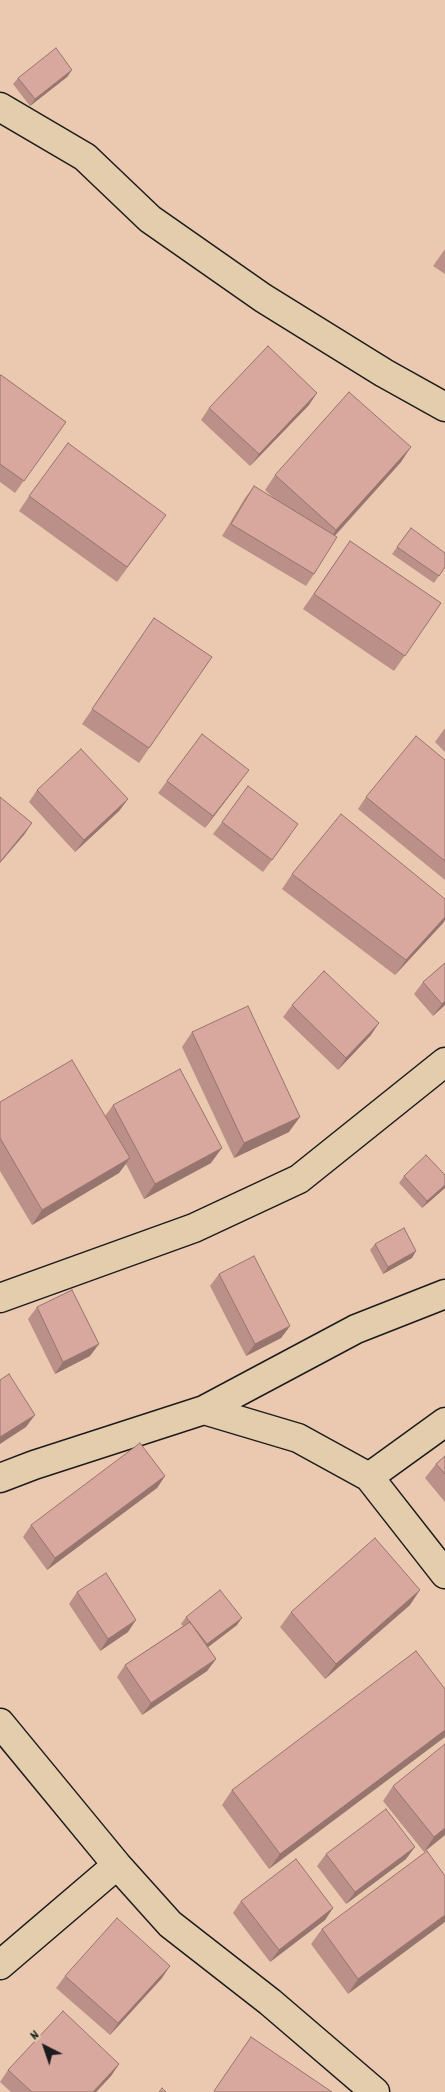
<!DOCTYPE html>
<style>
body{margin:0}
#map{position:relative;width:445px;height:2092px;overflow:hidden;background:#ebc9b0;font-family:Dekko,sans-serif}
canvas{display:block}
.north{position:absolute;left:20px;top:2022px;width:50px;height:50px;-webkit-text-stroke:4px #e4cdad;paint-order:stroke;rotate:319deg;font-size:14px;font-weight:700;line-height:20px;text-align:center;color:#1c1c1c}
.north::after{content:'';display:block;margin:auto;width:18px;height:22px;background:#1c1c1c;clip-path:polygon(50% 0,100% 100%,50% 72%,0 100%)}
</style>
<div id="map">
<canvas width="445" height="2092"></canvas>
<div class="north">N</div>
</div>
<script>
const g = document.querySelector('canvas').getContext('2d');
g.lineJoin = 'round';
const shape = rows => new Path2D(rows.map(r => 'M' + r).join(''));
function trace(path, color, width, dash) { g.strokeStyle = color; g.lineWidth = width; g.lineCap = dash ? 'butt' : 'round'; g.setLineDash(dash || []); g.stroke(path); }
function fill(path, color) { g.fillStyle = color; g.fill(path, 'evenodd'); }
const minor = shape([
 [0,107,85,157,150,219,263,298,384,373,445,407],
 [0,1298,194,1228,299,1179,445,1062],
 [204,1410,298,1438,369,1477,445,1574],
 [369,1477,445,1422],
 [0,1478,34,1465,204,1410,356,1329,445,1294],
 [0,1723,117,1865,170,1924,270,2002,375,2092],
 [0,1965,117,1865]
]);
const wall = shape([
 [72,70,67,77,30,106,13,84,18,78],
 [445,249,445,274,433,266],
 [0,376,66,422,15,493,0,482],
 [309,405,250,466,201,420,209,408],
 [401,462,335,536,314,574,306,586,222,536,245,498,254,486,276,500,265,490,275,475],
 [29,496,166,515,117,582,19,511],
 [411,528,445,567,434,583,392,554],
 [350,541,441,603,394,671,303,609],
 [154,618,212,657,139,763,82,724],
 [445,728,445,752,435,742],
 [445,760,445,880,358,809,366,797],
 [167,781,240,782,205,828,158,793],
 [37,790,128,799,119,811,75,852,29,802],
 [222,822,290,836,263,872,213,834],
 [292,874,444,922,395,975,282,889],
 [445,963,445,1005,433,1016,414,994,423,982],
 [292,1005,371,1035,338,1070,283,1017],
 [192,1032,289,1132,234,1158,182,1047],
 [0,1102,105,1116,113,1105,211,1163,144,1199,126,1164,119,1173,32,1225,0,1171],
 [404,1176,445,1188,422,1208,399,1183],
 [375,1244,412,1258,383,1274,370,1250],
 [219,1274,290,1326,281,1338,246,1356,210,1286],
 [37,1307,90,1356,55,1374,28,1319],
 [445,1456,445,1502,425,1478,436,1464],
 [165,1476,157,1488,47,1570,23,1537,31,1525],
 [77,1592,128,1632,100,1651,69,1604],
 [410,1605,325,1679,280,1627,291,1612],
 [186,1617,237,1625,208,1647,216,1659,207,1671,142,1715,117,1677,125,1665,183,1626,181,1624],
 [445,1689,269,1869,222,1805,232,1790],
 [393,1786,445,1835,424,1852,383,1801],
 [326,1854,406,1859,346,1904,317,1866],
 [445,1876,348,1994,311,1944,322,1929],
 [241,1901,333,1908,325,1920,270,1962,233,1913],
 [65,1976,162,1978,110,2035,56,1988],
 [119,2064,111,2076,96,2092,11,2092,0,2082,8,2070]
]);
const shadedWall = shape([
 [72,70,67,77,30,106,35,99],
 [317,393,309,405,250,466,259,454],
 [411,447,401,462,326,545,336,530],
 [249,770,240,782,205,828,213,816],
 [128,799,119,811,75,852,84,840],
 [32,823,24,835,0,863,0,862],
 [445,917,445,920,444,922,395,975,406,960],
 [445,1001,445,1005,433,1016,442,1004],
 [379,1023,371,1035,338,1070,346,1058],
 [300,1117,289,1132,234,1158,244,1143],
 [222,1148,211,1163,144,1199,155,1184],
 [130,1158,119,1173,32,1225,42,1210],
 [445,1185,445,1188,422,1208,427,1201],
 [416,1251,412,1258,383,1274,388,1267],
 [290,1326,281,1338,246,1356,255,1344],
 [99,1344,90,1356,55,1374,63,1362],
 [35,1415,26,1427,0,1444,0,1437],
 [165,1476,157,1488,47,1570,55,1558],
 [420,1590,410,1605,325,1679,336,1664],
 [242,1618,237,1625,203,1651,207,1644],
 [136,1620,128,1632,100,1651,108,1639],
 [216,1659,207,1671,142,1715,151,1703],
 [445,1730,445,1737,269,1869,280,1854],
 [445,1828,445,1835,424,1852,434,1837],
 [415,1847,406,1859,346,1904,355,1892],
 [333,1908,325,1920,270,1962,279,1950],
 [445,1915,445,1922,348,1994,358,1979],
 [170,1966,162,1978,110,2035,118,2023],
 [119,2064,111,2076,96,2092,93,2092]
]);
const building = shape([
 [56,48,72,70,35,99,18,78,56,48],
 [268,346,317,393,259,454,209,408,268,346],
 [1,375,66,422,24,481,0,464,0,376,1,375],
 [349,392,411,447,336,530,275,475,349,392],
 [68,443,166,515,127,567,29,496,68,443],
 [254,486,337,537,314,574,231,524,254,486],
 [411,528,445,553,445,567,439,576,397,547,411,528],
 [350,541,441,603,405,656,314,594,350,541],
 [154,618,212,657,149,748,92,709,154,618],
 [202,734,249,770,213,816,167,781,202,734],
 [416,736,445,760,445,861,366,797,416,736],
 [81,749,128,799,84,840,37,790,81,749],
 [248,786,298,824,272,860,222,822,248,786],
 [0,797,32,823,0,862,0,797],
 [341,814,445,899,445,917,406,960,292,874,341,814],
 [445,963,445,1001,442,1004,423,982,445,963],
 [324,971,379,1023,346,1058,292,1005,324,971],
 [248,1006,300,1117,244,1143,192,1032,248,1006],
 [72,1060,130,1158,42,1210,0,1138,0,1102,72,1060],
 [180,1069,222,1148,155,1184,113,1105,180,1069],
 [426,1155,445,1175,445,1185,427,1201,404,1176,426,1155],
 [404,1228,416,1251,388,1267,375,1244,404,1228],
 [254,1256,290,1326,255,1344,219,1274,254,1256],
 [72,1290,99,1344,63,1362,37,1307,72,1290],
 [9,1374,35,1415,0,1437,0,1380,9,1374],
 [140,1443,165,1476,55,1558,31,1525,140,1443],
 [445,1456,445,1474,436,1464,445,1456],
 [375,1538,420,1590,336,1664,291,1612,375,1538],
 [106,1573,136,1620,108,1639,77,1592,106,1573],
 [220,1590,242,1618,207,1644,186,1617,220,1590],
 [190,1622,216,1659,151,1703,125,1665,190,1622],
 [416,1651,445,1689,445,1730,280,1854,232,1790,416,1651],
 [445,1744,445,1828,434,1837,393,1786,445,1744],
 [386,1809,415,1847,355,1892,326,1854,386,1809],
 [427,1851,445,1876,445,1915,358,1979,322,1929,427,1851],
 [296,1859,333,1908,279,1950,241,1901,296,1859],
 [117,1918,170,1966,118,2023,65,1976,117,1918],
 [63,2011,119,2064,93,2092,32,2092,8,2070,63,2011],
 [251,2037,332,2092,216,2092,214,2091,251,2037],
 [162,2088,166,2092,159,2092,162,2088]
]);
trace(minor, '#1c1c1c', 31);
trace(minor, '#e4cdad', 28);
fill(wall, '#ba9088');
fill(shadedWall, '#97756f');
fill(building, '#d8a79e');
trace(building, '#97756f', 1);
</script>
